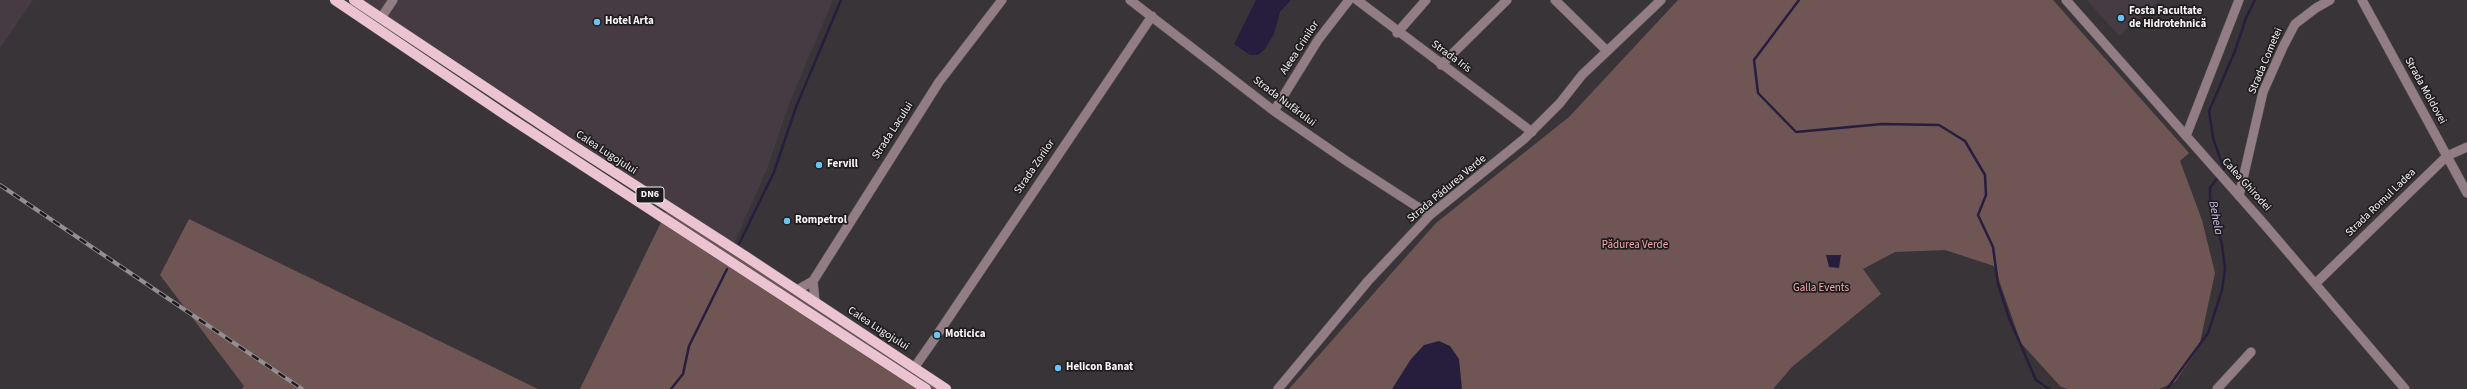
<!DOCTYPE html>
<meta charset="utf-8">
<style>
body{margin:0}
canvas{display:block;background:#393438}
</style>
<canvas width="2467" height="389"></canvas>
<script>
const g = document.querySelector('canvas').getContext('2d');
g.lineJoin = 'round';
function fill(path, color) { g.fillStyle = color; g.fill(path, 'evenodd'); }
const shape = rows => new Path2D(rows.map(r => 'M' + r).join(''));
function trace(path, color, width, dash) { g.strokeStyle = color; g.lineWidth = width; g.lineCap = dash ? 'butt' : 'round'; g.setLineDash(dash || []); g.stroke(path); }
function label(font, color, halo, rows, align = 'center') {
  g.font = font + ' "Source Sans 3",sans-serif'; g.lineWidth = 3.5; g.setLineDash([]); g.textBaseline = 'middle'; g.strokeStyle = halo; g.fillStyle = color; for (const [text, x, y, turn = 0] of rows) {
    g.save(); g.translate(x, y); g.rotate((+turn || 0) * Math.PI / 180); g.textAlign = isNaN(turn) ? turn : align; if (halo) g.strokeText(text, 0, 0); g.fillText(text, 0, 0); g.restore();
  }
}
const built = shape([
 [0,0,33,0,0,48],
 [345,0,833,0,789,104,767,169,734,243,666,212],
 [2087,0,2160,0,2119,36]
]);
const green = shape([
 [1678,0,2053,0,2189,153,2180,161,2202,220,2215,273,2199,347,2175,382,2159,389,2068,389,2061,387,2021,343,1994,266,1945,250,1895,252,1863,269,1881,294,1792,367,1773,389,1289,389,1436,223,1569,117],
 [666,212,734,243,952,389,580,389],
 [189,219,538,389,242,389,244,386,160,275]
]);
const water = shape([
 [1256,0,1291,0,1280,12,1274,34,1265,49,1258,55,1250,55,1234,44],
 [1826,255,1841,255,1839,268,1829,267],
 [1439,341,1450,346,1459,359,1462,389,1392,389,1411,359,1424,345]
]);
const stream = shape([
 [1799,0,1754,60,1758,93,1796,132,1882,124,1939,125,1965,141,1985,175,1986,195,1978,215,1993,247,1998,284,2009,318,2036,380,2049,389],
 [739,244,774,172,796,107,841,0],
 [671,389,683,374,689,346,727,269],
 [2167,389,2208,333,2222,290,2225,269,2222,245,2210,198,2210,188,2224,169,2213,138,2209,111,2235,51,2246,18,2255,0]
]);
const minor = shape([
 [1130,0,1274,111,1348,162,1430,215],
 [1357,0,1532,132],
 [1555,0,1607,51],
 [2066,0,2264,224,2405,389],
 [2362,0,2467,193],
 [381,18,393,0],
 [1397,33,1426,0],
 [1441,65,1507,0],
 [1274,111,1318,40,1349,0],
 [2186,136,2239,0],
 [2239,196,2263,92,2283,47,2295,24,2316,8,2330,0],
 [813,281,815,301],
 [2316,283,2447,156,2467,147],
 [797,290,813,281,939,82,1002,0],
 [939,332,1152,16],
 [914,368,935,338],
 [1278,389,1368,281,1430,215,1524,139,1560,103,1582,75,1661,0],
 [2217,389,2251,352]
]);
const major = shape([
 [335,0,510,118,926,389],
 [354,0,566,141,745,256,946,389]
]);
const rail = shape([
 [0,185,302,389]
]);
const markers = [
 [2121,18,4,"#6ac3f1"],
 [597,22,4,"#6ac3f1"],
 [819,165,4,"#6ac3f1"],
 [787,221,4,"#6ac3f1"],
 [937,335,4,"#6ac3f1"],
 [1058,368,4,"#6ac3f1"]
];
const shields = [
 [650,195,28]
];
const shieldNames = [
 ["DN6",650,195]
];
const poiNames = [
 ["Fosta Facultate",2129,12],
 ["de Hidrotehnică",2129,25],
 ["Hotel Arta",605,22],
 ["Fervill",827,165],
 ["Rompetrol",795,221],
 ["Moticica",945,335],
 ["Helicon Banat",1066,368]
];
const streetNames = [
 ["Aleea Crinilor",1300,48,-57],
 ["Strada Iris",1451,57,36],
 ["Strada Cometei",2266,61,-67],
 ["Strada Moldovei",2425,91,61],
 ["Strada Nufărului",1284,102,37],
 ["Strada Lacului",893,131,-57],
 ["Calea Lugojului",606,153,33],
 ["Strada Zorilor",1035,167,-56],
 ["Calea Ghirodei",2246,185,48],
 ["Strada Pădurea Verde",1447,189,-40],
 ["Strada Romul Ladea",2381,203,-44],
 ["Calea Lugojului",878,329,33]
];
const parkNames = [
 ["Pădurea Verde",1635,246],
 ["Galla Events",1821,289]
];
const waterNames = [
 ["Behela",2215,218,79]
];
fill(built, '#463b43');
fill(green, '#705555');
fill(water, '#271e3e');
trace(stream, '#271e3e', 2.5);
trace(minor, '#575356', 10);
trace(major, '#575356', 11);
trace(minor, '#917d83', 9);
trace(major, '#ecc3d0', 10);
trace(rail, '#938f92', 4);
trace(rail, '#1f1c1e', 2.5, [8]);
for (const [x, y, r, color] of markers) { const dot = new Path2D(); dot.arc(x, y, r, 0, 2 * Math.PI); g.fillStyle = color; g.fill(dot); trace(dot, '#1f1c1e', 1.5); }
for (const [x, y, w] of shields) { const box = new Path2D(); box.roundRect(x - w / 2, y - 8, w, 16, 3); g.fillStyle = '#1f1c1e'; g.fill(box); trace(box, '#f7f4f6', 1); }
label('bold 10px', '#f7f4f6', null, shieldNames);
label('bold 11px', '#f7f4f6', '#1f1c1e', poiNames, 'left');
label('11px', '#f7f4f6', '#1f1c1e', streetNames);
label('11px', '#f4a9ab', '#1f1c1e', parkNames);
label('italic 12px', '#cec2f5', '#1f1c1e', waterNames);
</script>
